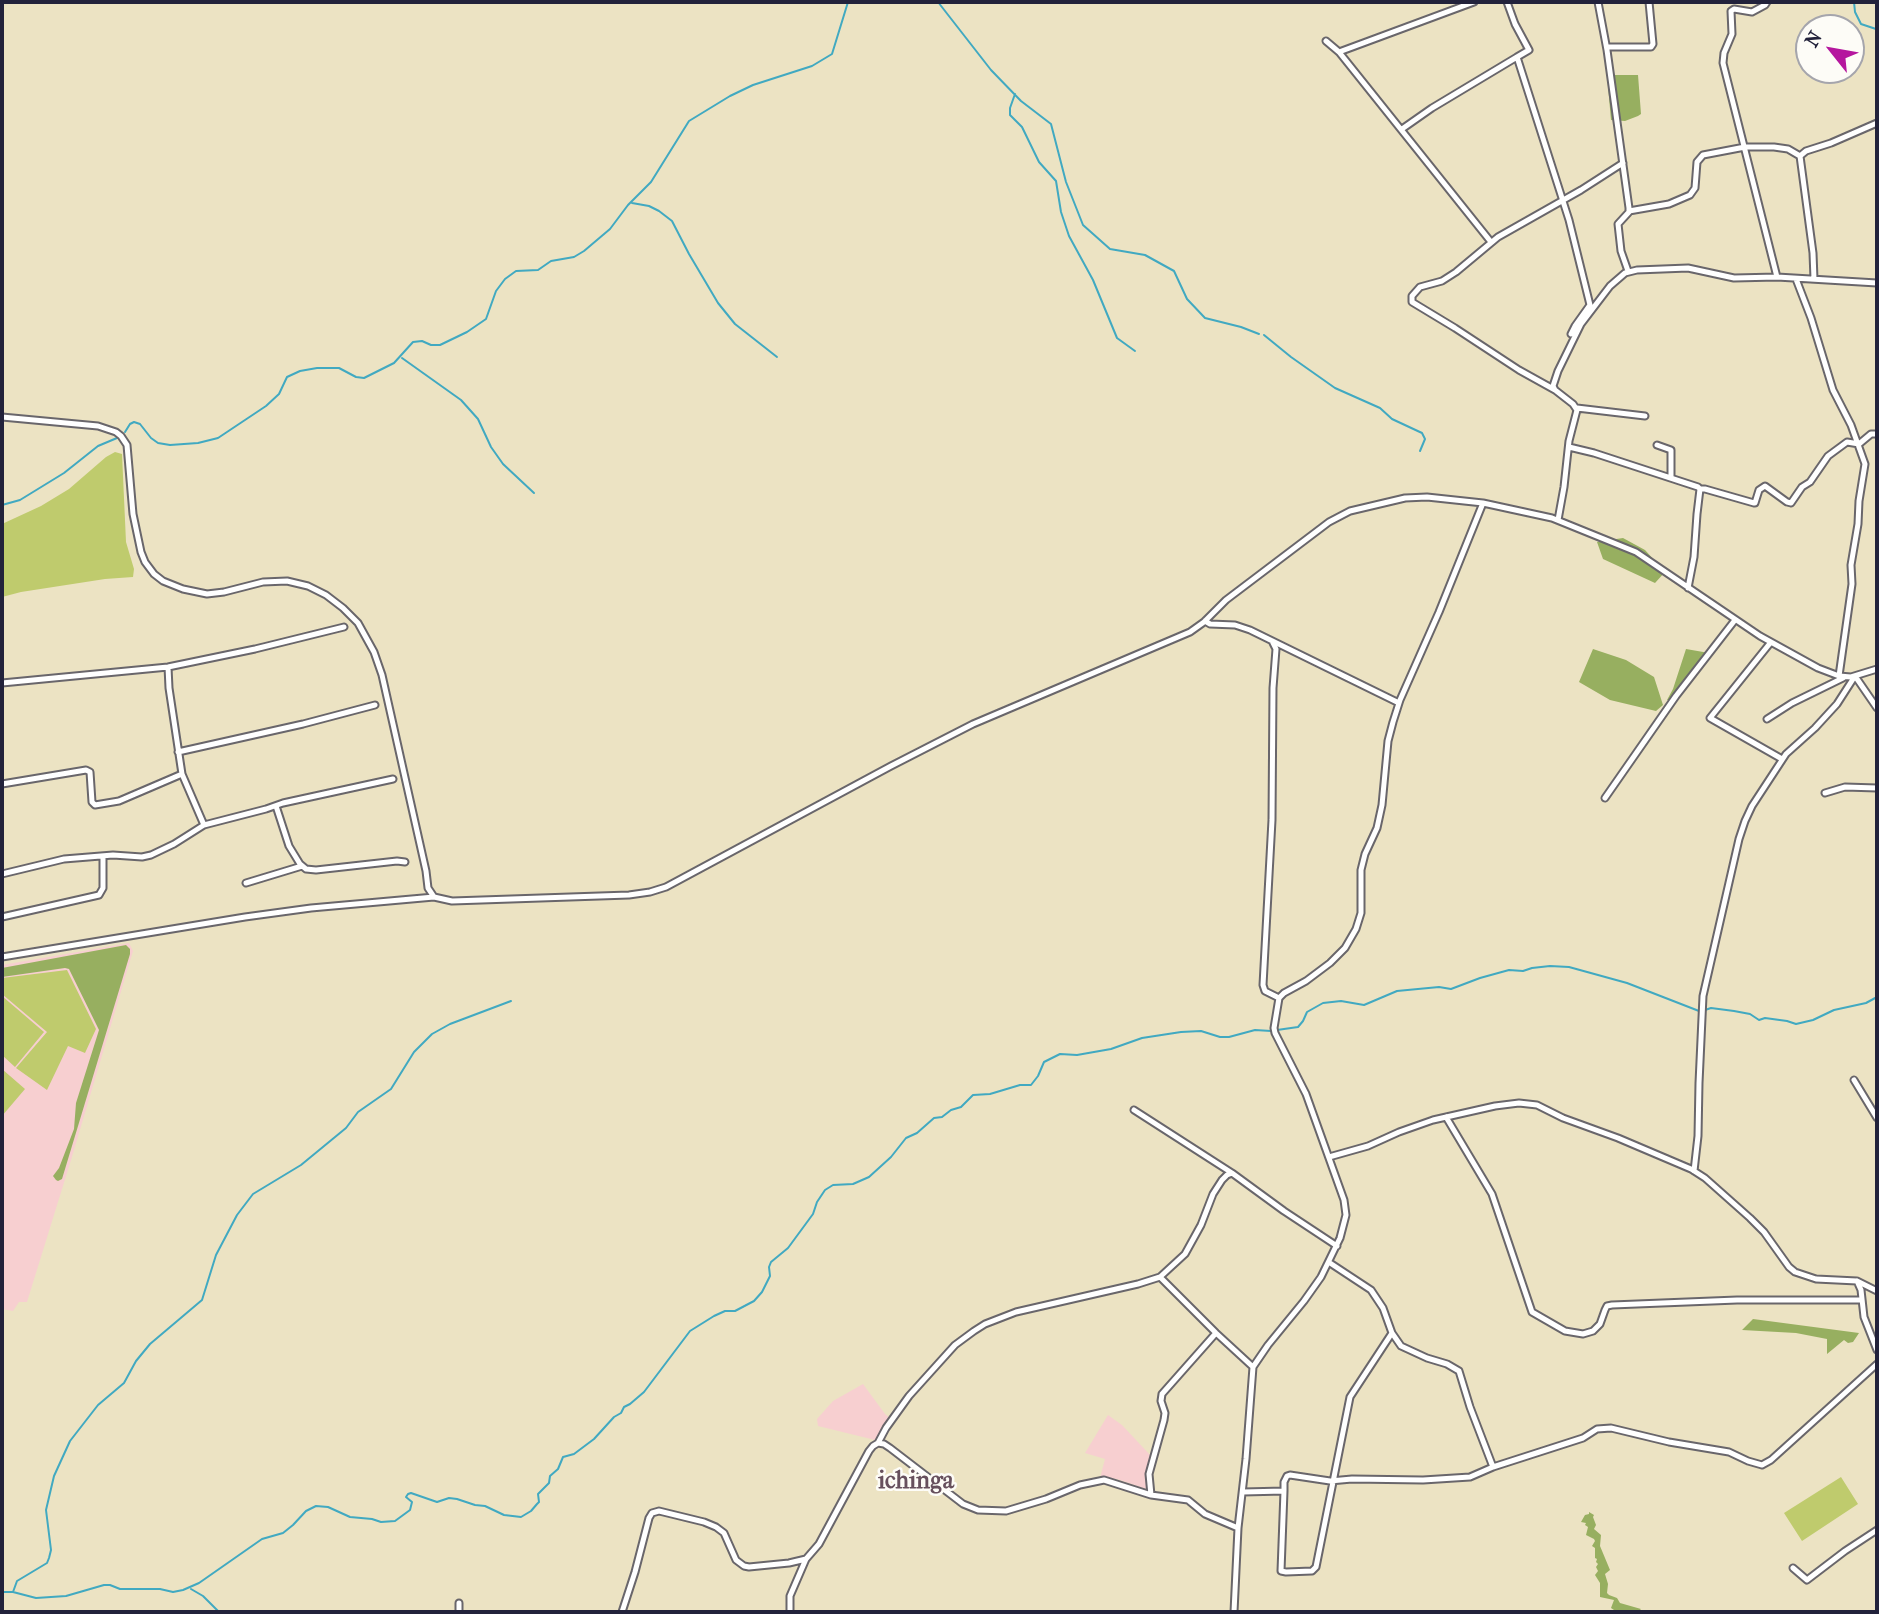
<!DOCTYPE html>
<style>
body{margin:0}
#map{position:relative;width:1879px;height:1614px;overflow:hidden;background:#ece3c3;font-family:"IM FELL French Canon",serif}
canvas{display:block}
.frame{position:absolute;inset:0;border:4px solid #22223b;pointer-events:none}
.north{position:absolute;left:1795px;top:14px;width:70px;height:70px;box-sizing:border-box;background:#fdfcf7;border:2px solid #a5a5ac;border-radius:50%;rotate:301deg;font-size:19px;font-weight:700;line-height:28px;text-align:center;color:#22223b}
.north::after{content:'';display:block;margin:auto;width:24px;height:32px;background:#b5179e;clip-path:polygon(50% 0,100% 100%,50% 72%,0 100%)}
</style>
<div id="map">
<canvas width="1879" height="1614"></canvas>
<div class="frame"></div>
<div class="north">N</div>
</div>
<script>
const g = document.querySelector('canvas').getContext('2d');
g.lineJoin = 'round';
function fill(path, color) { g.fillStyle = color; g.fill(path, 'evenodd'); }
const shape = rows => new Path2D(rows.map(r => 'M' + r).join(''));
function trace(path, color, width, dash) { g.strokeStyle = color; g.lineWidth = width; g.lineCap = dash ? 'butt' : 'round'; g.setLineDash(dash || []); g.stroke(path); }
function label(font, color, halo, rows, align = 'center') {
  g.font = font + ' "IM FELL French Canon",serif'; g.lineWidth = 5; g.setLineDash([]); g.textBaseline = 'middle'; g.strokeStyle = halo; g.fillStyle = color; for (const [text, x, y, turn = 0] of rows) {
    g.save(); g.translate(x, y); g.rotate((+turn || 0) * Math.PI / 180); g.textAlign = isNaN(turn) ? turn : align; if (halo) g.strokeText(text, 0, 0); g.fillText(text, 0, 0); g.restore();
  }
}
const built = shape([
 [129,943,133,951,71,1160,27,1302,19,1302,13,1311,2,1309,2,965],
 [863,1384,885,1414,890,1418,875,1440,818,1426,817,1419,833,1401],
 [1108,1415,1122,1425,1151,1456,1146,1472,1148,1485,1146,1489,1117,1479,1100,1478,1105,1459,1085,1453]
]);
const green = shape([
 [115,452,122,454,126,542,134,569,133,577,105,579,21,592,2,597,2,524,41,506,69,489,106,457],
 [67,970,96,1029,85,1053,68,1046,47,1090,16,1068,47,1032,2,994,2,978],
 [2,996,44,1032,15,1067,2,1055],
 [2,1069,25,1089,2,1116],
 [1841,1477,1858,1504,1802,1541,1784,1513]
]);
const forest = shape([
 [1607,75,1638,75,1641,114,1638,116,1625,121,1611,120],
 [1623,538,1645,550,1665,572,1655,583,1603,559,1597,542],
 [1593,649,1626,660,1654,677,1663,705,1656,711,1610,700,1579,682],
 [1686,649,1709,653,1673,700,1667,700,1673,689],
 [126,945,130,949,130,954,62,1179,58,1181,56,1180,53,1176,59,1168,74,1129,76,1103,99,1030,69,969,65,968,2,977,2,968],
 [1753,1319,1859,1333,1853,1342,1848,1343,1844,1340,1827,1354,1827,1339,1796,1333,1742,1330],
 [1589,1512,1594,1515,1593,1517,1596,1525,1594,1529,1601,1535,1600,1546,1610,1570,1605,1574,1608,1584,1607,1593,1609,1595,1617,1598,1620,1603,1641,1609,1639,1611,1634,1610,1634,1612,1627,1612,1614,1610,1611,1608,1614,1600,1600,1597,1600,1583,1595,1575,1598,1571,1596,1567,1598,1564,1596,1562,1597,1559,1595,1558,1595,1548,1592,1546,1595,1541,1594,1539,1586,1535,1588,1527,1585,1525,1586,1523,1581,1522,1585,1515,1589,1514]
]);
const stream = shape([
 [938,2,991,70,1021,101,1051,124,1066,182,1083,225,1110,249,1145,255,1174,271,1187,299,1205,318,1241,327,1259,334],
 [1854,2,1855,12,1861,24,1876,29,1877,32],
 [1015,94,1010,108,1010,115,1022,127,1039,162,1056,181,1061,212,1069,236,1093,280,1117,338,1135,351],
 [632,203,649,206,659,211,672,221,689,254,718,303,735,324,777,357],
 [1264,335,1291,357,1335,388,1380,408,1392,419,1422,433,1425,439,1420,451],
 [402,358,461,400,478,419,491,447,503,464,534,493],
 [125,432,130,424,134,422,140,424,151,438,158,443,170,445,198,443,218,438,266,406,279,394,287,377,300,371,317,368,339,368,356,377,364,378,394,363,413,342,422,341,431,345,440,345,467,332,486,319,496,291,505,279,516,271,538,270,551,261,574,257,584,251,610,229,628,205,651,182,689,121,730,96,753,85,812,66,832,54,848,2],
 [2,505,20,500,64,473,98,446,117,438],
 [1705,1010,1711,1008,1734,1011,1750,1014,1759,1020,1765,1018,1787,1021,1796,1024,1813,1020,1834,1010,1866,1003,1877,997],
 [1277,1030,1298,1027,1303,1021,1307,1012,1323,1003,1341,1001,1364,1005,1397,991,1439,987,1451,989,1480,978,1509,970,1523,971,1532,968,1550,966,1569,967,1627,983,1699,1011],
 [191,1589,203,1596,219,1612],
 [2,1592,13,1592,36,1598,66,1596,104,1585,110,1585,120,1589,160,1589,173,1592,183,1590,199,1583,262,1539,283,1533,293,1525,306,1511,316,1506,328,1507,350,1517,372,1519,381,1522,395,1521,410,1510,412,1502,406,1497,408,1494,411,1493,437,1502,449,1498,457,1499,475,1505,485,1506,504,1515,521,1517,531,1511,537,1504,539,1502,538,1494,549,1483,550,1476,558,1469,563,1457,574,1454,594,1439,614,1417,621,1413,624,1407,630,1404,644,1392,690,1331,714,1316,725,1311,735,1311,754,1301,762,1292,770,1276,769,1267,771,1262,788,1248,813,1214,817,1202,825,1190,833,1185,853,1184,869,1177,891,1157,906,1138,917,1133,934,1118,942,1117,951,1110,961,1107,973,1095,990,1094,1020,1085,1031,1085,1038,1076,1044,1062,1060,1054,1077,1055,1111,1049,1142,1038,1181,1032,1201,1031,1220,1037,1229,1037,1255,1030,1271,1031],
 [13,1592,17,1581,47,1563,49,1558,51,1550,46,1510,54,1476,70,1441,98,1405,124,1383,136,1361,150,1344,202,1300,216,1255,237,1215,253,1194,301,1165,346,1128,358,1112,391,1089,414,1052,432,1034,450,1024,511,1001]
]);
const minor = shape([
 [1507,2,1515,24,1529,50,1517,57,1569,220,1590,305,1575,326,1571,334],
 [1598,2,1607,50,1629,208,1629,212,1618,224,1621,251,1628,271],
 [1767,2,1765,5,1752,12,1734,9,1731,11,1732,34,1724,53,1723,63,1777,277],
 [1326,41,1339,52,1474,2],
 [1607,47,1651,47,1653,44,1649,2],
 [1339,52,1491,242],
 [1402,129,1432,108,1517,57],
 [1629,211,1669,204,1690,195,1695,188,1697,162,1703,155,1745,147,1774,147,1788,149,1800,156],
 [1796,279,1811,318,1833,390,1851,425,1865,464,1859,501,1858,524,1851,565,1852,584,1839,676],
 [1814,279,1813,253,1800,156,1806,151,1831,143,1877,123],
 [1555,390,1519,370,1455,328,1412,302,1412,296,1420,287,1442,281,1456,272,1498,237,1581,190,1623,163],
 [1577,408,1645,416],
 [2,417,98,426,116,432,121,436,127,445,133,514,141,552,145,562,154,574,163,581,183,589,207,594,224,592,263,582,287,581,308,586,326,595,343,608,358,623,374,652,382,675,426,871,428,888,434,897],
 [1657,445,1671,450,1671,478],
 [1569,447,1594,453,1698,487,1700,489,1697,514,1694,557,1688,588],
 [1700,489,1705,489,1754,503,1755,503,1759,490,1765,486,1787,502,1791,503,1802,487,1810,482,1828,456,1847,442,1859,444,1871,434,1877,434],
 [1558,520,1564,487,1569,441,1577,410,1573,404,1555,390,1553,386,1558,371,1581,324,1610,286,1625,273,1637,270,1688,268,1734,278,1777,277,1877,283],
 [1205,621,1210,624,1235,625,1250,630,1399,703],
 [1771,642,1710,718,1782,759],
 [1273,643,1276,649,1273,688,1272,820,1263,985,1265,991,1279,998],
 [168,667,169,688,182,774,204,825],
 [2,683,168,667,255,649,344,627],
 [1767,719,1792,703,1843,678],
 [178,752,303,724,375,705],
 [2,784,86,770,90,772,92,802,95,805,119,801,182,774],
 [1825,793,1845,787,1877,788],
 [1605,798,1676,696,1735,620],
 [276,806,289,846,300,864,306,869,316,870,397,861,405,862],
 [2,874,64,859,113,855,142,857,151,855,174,844,204,825,266,809,283,803,393,779],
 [246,883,302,866],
 [2,917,99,895,103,888,103,856],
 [2,957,245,917,311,908,434,897,452,901,629,895,650,892,666,887,891,766,973,724,1190,632,1204,622,1226,600,1329,522,1350,511,1405,498,1427,497,1483,503,1552,518,1636,552,1760,636,1818,668,1839,676,1851,677,1877,669],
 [1854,1080,1877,1118],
 [1134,1110,1232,1173],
 [1446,1117,1492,1194,1532,1312,1565,1331,1583,1334,1593,1331,1600,1324,1605,1310,1607,1306,1612,1305,1737,1300,1862,1300],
 [1329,1157,1368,1146,1399,1132,1433,1120,1495,1106,1519,1103,1537,1105,1563,1118,1618,1138,1691,1169,1705,1178,1750,1218,1764,1232,1789,1267,1795,1272,1816,1279,1857,1281,1877,1291],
 [1694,1171,1698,1136,1699,1083,1703,996,1739,839,1745,821,1752,806,1786,754,1815,728,1837,704,1855,676,1877,708],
 [1330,1263,1371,1290,1383,1308,1392,1333,1401,1346,1427,1358,1447,1364,1459,1371,1470,1407,1493,1467],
 [1160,1277,1216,1333,1253,1367],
 [1857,1281,1861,1290,1864,1317,1877,1350],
 [878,1443,886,1428,909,1396,955,1345,974,1331,985,1324,1016,1312,1138,1284,1160,1277,1185,1254,1201,1225,1213,1194,1222,1180,1227,1175,1232,1173,1284,1211,1337,1246],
 [1284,1491,1281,1571,1286,1572,1312,1571,1316,1567,1350,1397,1392,1333],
 [1243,1492,1284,1491,1284,1482,1287,1476,1290,1475,1330,1481,1352,1479,1423,1480,1470,1477,1493,1467,1583,1438,1597,1429,1611,1428,1669,1442,1729,1452,1748,1461,1762,1465,1771,1460,1877,1364],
 [1151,1495,1149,1474,1164,1420,1165,1413,1161,1401,1162,1394,1216,1333],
 [1793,1568,1807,1580,1845,1551,1877,1530],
 [459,1603,459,1612],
 [622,1612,635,1572,649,1518,652,1513,659,1511,704,1522,716,1527,724,1533,736,1560,744,1566,749,1567,789,1563,806,1559,819,1544,869,1451,873,1446,878,1443,884,1444,890,1448,963,1504,978,1510,1006,1511,1046,1499,1080,1485,1104,1480,1151,1495,1188,1500,1205,1514,1238,1528],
 [790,1612,790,1596,806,1559],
 [1234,1612,1238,1528,1246,1459,1253,1367,1268,1345,1304,1301,1321,1277,1340,1238,1346,1215,1344,1200,1306,1094,1275,1033,1274,1028,1279,998,1284,993,1306,981,1330,963,1345,948,1356,929,1361,913,1361,870,1365,854,1377,828,1382,805,1388,741,1393,722,1400,700,1439,612,1483,503]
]);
const quarterNames = [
 ["ichinga",916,1482]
];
fill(built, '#f7cfd0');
fill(green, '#bfcb6d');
fill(forest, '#97af60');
trace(stream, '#41a9c1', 2);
trace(minor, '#69666b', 9);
trace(minor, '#fff', 5);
label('bold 24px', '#67505d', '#fdfcf7', quarterNames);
</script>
